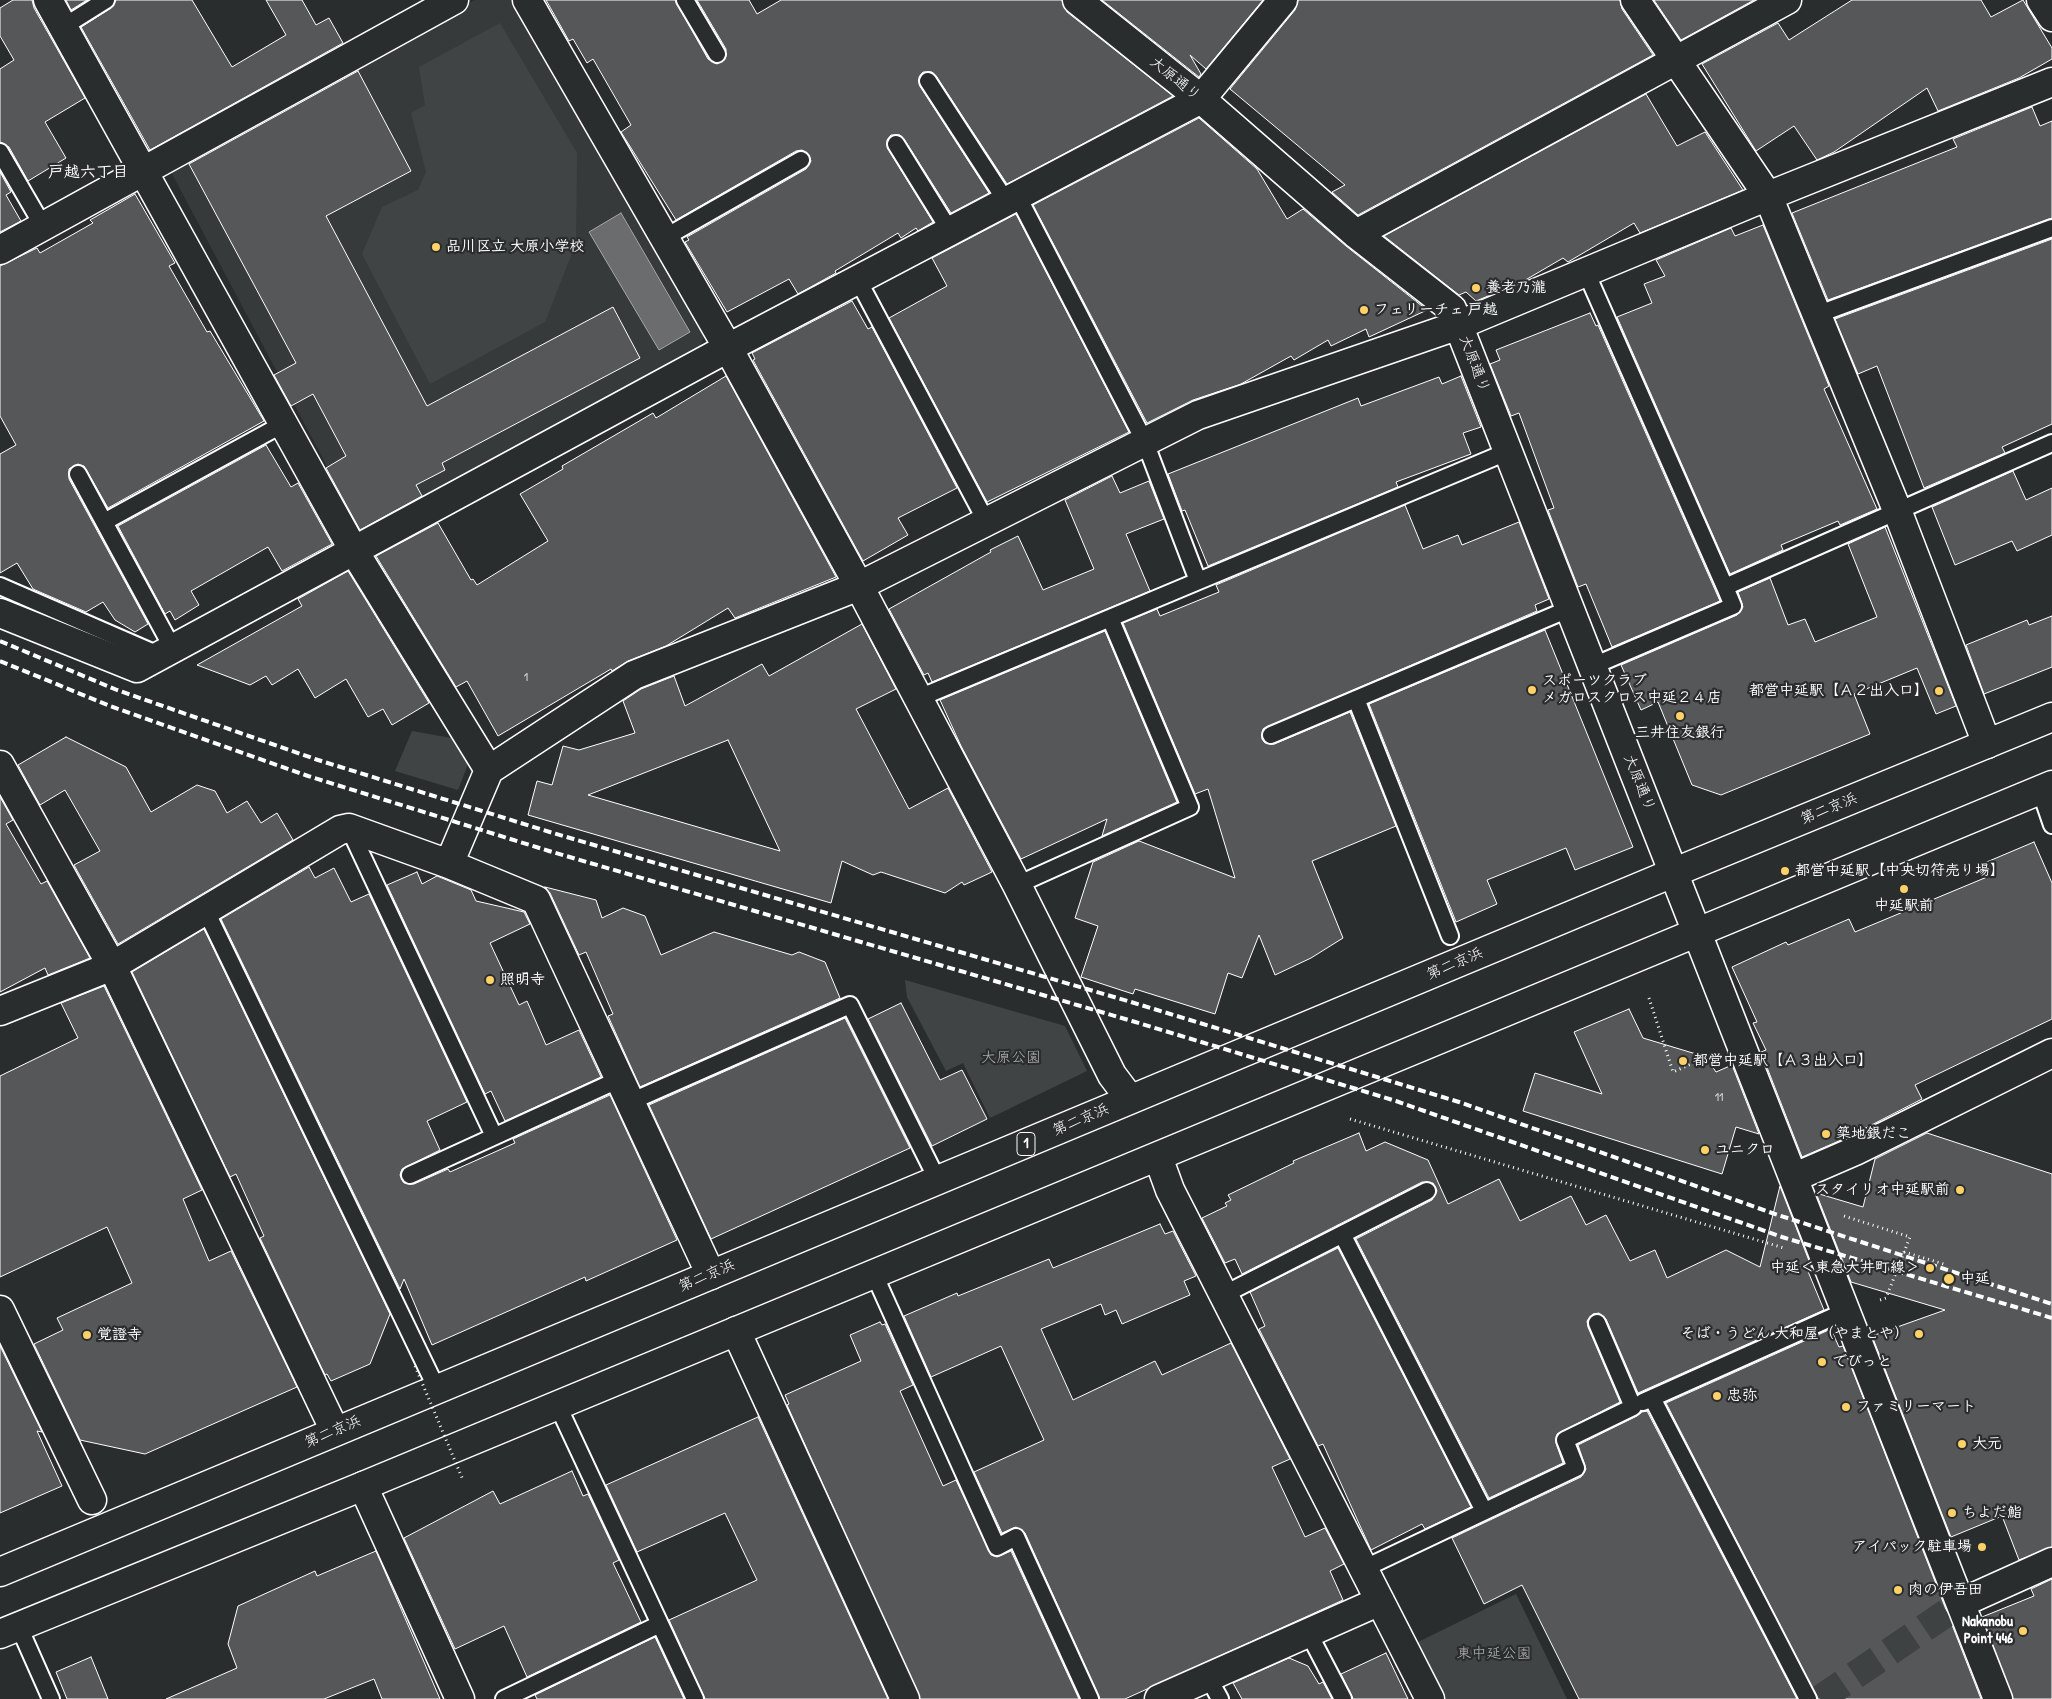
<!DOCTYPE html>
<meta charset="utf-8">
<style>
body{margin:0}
canvas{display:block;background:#2a2d2e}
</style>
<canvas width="2052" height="1699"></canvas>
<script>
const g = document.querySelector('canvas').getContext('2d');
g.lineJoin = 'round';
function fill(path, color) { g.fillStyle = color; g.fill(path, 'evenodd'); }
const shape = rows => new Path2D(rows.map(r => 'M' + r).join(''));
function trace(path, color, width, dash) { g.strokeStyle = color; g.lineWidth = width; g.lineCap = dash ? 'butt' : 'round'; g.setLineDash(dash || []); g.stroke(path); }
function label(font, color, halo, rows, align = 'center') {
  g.font = font + ' "Patrick Hand","Klee One",sans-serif'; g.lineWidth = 4.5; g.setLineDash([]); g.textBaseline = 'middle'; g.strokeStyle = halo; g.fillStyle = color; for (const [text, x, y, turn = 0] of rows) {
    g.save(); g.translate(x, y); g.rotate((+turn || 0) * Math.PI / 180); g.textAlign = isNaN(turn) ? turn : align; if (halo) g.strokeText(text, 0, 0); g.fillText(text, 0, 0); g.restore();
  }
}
const built = shape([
 [475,0,516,0,707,327,700,347,385,518,355,519,169,168]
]);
const green = shape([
 [500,23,577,153,576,243,545,322,430,384,362,254,382,207,418,190,426,172,411,113,425,105,419,67],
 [412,731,451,738,468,764,458,790,395,771],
 [905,980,1065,1026,1087,1071,990,1118,963,1063,946,1071,907,997],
 [1516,1594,1567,1699,1444,1699,1416,1643]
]);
const water = shape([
 [621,213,690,332,659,350,589,232,621,213]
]);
const building = shape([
 [13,0,32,0,34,8,85,98,45,122,66,158,28,181,9,147,0,142,0,69,14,60,0,36,0,8,13,0],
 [66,0,87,0,71,10,66,0],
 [116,0,192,0,232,67,286,35,266,0,302,0,316,25,329,18,343,43,150,150,81,27,111,8,116,0],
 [546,0,675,0,708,59,717,64,725,59,726,49,697,0,749,0,757,14,781,0,1062,0,1067,12,1173,96,1007,184,936,76,932,72,923,72,919,77,920,86,989,193,951,213,904,139,900,135,891,135,887,140,888,149,933,222,918,231,916,228,901,238,898,233,835,271,836,273,798,294,789,279,727,312,685,242,689,240,687,237,806,169,811,161,809,155,802,150,796,151,676,220,621,132,631,125,593,59,587,63,573,39,569,41,546,0],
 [1102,0,1263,0,1206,69,1190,55,1201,74,1199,77,1102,0],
 [1298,0,1620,0,1622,9,1653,55,1358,215,1332,192,1345,185,1230,89,1295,10,1298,0],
 [1654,0,1754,0,1681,40,1654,0],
 [1852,0,1981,0,1991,17,2023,0,2052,48,2052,59,2019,78,1938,111,1927,88,1834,152,1817,160,1794,126,1756,151,1702,64,1778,23,1789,40,1852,0],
 [358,71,411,171,326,216,427,406,613,307,640,358,442,463,445,470,416,485,422,496,360,530,326,468,346,456,313,394,291,406,274,375,296,363,189,164,358,71],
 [1646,94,1677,146,1705,132,1743,190,1640,233,1634,223,1568,262,1563,258,1522,282,1476,301,1466,292,1459,295,1384,236,1646,94],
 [2032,107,2040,126,2052,121,2052,218,1828,300,1792,213,1957,147,1953,139,2032,107],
 [1199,118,1257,169,1287,219,1303,209,1346,246,1427,310,1369,337,1366,329,1331,346,1328,340,1294,360,1291,356,1241,384,1193,400,1147,423,1033,205,1199,118],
 [0,172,11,192,6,195,21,221,0,232,0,172],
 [135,194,175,263,169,266,207,332,210,331,264,421,108,508,84,466,78,464,69,469,69,479,148,624,135,632,115,620,103,602,86,612,33,589,17,563,0,573,0,454,16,445,0,416,0,266,37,248,40,253,93,223,90,220,135,194],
 [1016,214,1129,432,987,502,889,318,947,286,932,258,1016,214],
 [1763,225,1829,386,1824,389,1877,509,1840,525,1838,521,1781,545,1783,550,1730,574,1617,317,1652,303,1644,284,1665,276,1656,260,1731,228,1735,236,1763,225],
 [2052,239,2052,424,2002,447,2005,453,1924,488,1877,366,1858,374,1835,319,2052,239],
 [852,301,868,329,872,327,957,488,898,518,908,535,863,561,753,360,755,359,752,353,852,301],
 [1590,313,1596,326,1598,325,1720,601,1612,647,1586,584,1578,587,1548,510,1554,508,1519,413,1511,416,1490,364,1500,360,1496,350,1590,313],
 [726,376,836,577,735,618,728,608,666,646,628,661,612,671,611,669,498,736,467,681,456,687,376,556,438,523,471,580,473,579,477,585,548,541,520,494,563,469,562,466,653,413,656,418,726,376],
 [1461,376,1481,427,1463,433,1471,454,1396,482,1398,487,1208,566,1185,510,1182,511,1168,474,1358,398,1361,406,1439,377,1442,384,1461,376],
 [266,445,291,487,298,483,332,544,282,571,268,547,191,591,199,605,175,620,170,611,165,614,118,526,266,445],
 [2013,471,2026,500,2052,488,2052,535,2017,551,2012,541,1955,565,1932,507,2013,471],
 [1112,476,1120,493,1149,481,1164,519,1126,534,1150,591,932,682,928,673,924,675,889,609,991,552,990,550,1018,536,1043,590,1094,569,1065,500,1112,476],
 [1405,505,1423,549,1458,535,1462,545,1519,522,1549,599,1535,605,1537,611,1263,729,1262,739,1265,743,1274,744,1350,712,1396,826,1312,861,1343,938,1311,958,1275,975,1259,935,1242,978,1228,973,1215,1014,1135,989,1133,994,1081,977,1098,926,1075,918,1093,862,1139,841,1235,878,1208,789,1195,794,1123,623,1157,609,1160,616,1219,592,1216,585,1405,505],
 [1885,527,1956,706,1936,714,1917,668,1854,694,1870,734,1721,795,1692,785,1658,702,1641,710,1621,665,1737,615,1743,607,1738,592,1770,578,1788,625,1805,619,1815,642,1877,617,1848,544,1885,527],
 [348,571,429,703,392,725,383,709,368,717,346,679,315,698,298,669,272,685,266,676,250,685,197,665,302,606,298,599,348,571],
 [2052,616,2052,667,1984,694,1966,645,2027,620,2029,625,2052,616],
 [862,624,896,689,856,709,909,809,948,788,992,872,964,885,962,882,945,893,881,872,873,875,842,861,831,903,528,815,537,781,552,785,563,746,579,750,635,733,623,701,641,689,674,676,685,706,762,664,769,676,862,624],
 [728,740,780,851,588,795,728,740],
 [1545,630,1633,847,1575,870,1566,848,1487,880,1497,904,1456,922,1369,704,1545,630],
 [1105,631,1177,802,1102,836,1107,819,1021,859,961,746,940,700,1105,631],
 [66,737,126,767,151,812,197,785,215,791,227,813,247,801,261,823,277,813,293,840,118,944,74,865,100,851,65,790,40,805,18,765,66,737],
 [0,797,13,820,6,824,41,884,47,881,90,958,48,975,45,968,0,992,0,797],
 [2034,842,2052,883,2052,1019,1915,1085,1922,1099,1848,1137,1802,1157,1761,1052,1766,1050,1753,1023,1757,1022,1732,967,1786,942,1788,945,1849,919,1855,932,1987,877,1982,864,2034,842],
 [309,867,315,878,334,868,351,902,369,894,467,1102,427,1121,440,1150,402,1169,400,1175,404,1183,414,1184,448,1169,450,1172,515,1143,513,1139,610,1095,677,1240,586,1281,585,1277,432,1345,404,1279,400,1289,221,919,309,867],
 [417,872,422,884,437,876,471,890,476,901,524,912,530,924,490,943,519,1005,527,1001,546,1045,579,1030,601,1077,505,1121,491,1091,485,1094,387,885,417,872],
 [545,887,596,900,602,918,623,908,645,916,661,955,714,932,792,955,799,952,825,962,840,998,640,1087,608,1016,613,1014,586,952,579,955,550,893,545,887],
 [204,929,390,1314,370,1364,331,1381,327,1374,325,1375,260,1238,264,1236,236,1174,230,1177,132,972,204,929],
 [104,986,202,1190,183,1199,209,1261,231,1251,297,1387,145,1454,80,1440,34,1344,63,1330,57,1318,132,1283,107,1227,0,1277,0,1076,78,1038,61,1003,104,986],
 [901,1003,940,1080,962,1070,987,1119,932,1146,868,1019,901,1003],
 [1629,1009,1643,1038,1706,1057,1716,1072,1732,1065,1759,1134,1736,1127,1722,1174,1523,1111,1535,1073,1602,1094,1574,1032,1629,1009],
 [845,1018,910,1148,711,1239,649,1105,845,1018],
 [1359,1133,1366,1151,1385,1142,1428,1160,1448,1204,1499,1179,1520,1221,1571,1196,1586,1225,1606,1215,1630,1261,1655,1250,1667,1278,1726,1250,1760,1267,1780,1186,1813,1271,1807,1269,1824,1310,1638,1393,1606,1319,1599,1313,1593,1314,1587,1321,1588,1327,1620,1402,1557,1434,1556,1443,1563,1463,1489,1498,1356,1239,1432,1200,1437,1191,1433,1183,1422,1182,1242,1274,1235,1259,1225,1263,1202,1218,1227,1206,1225,1203,1231,1200,1228,1195,1294,1163,1293,1161,1359,1133],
 [1927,1133,2052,1174,2052,1547,2019,1560,2002,1516,1951,1537,1872,1336,1945,1310,1851,1282,1816,1193,1863,1207,1875,1159,1927,1133],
 [1160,1224,1165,1234,1173,1231,1196,1276,1184,1281,1190,1295,1122,1324,1116,1310,1105,1315,1101,1304,1041,1329,1073,1400,1155,1361,1162,1375,1231,1343,1290,1459,1272,1467,1305,1537,1325,1528,1344,1564,1330,1571,1343,1600,1125,1699,1100,1699,1025,1533,1016,1527,1002,1533,974,1472,1044,1440,1001,1346,931,1377,904,1316,957,1293,958,1296,1049,1259,1053,1268,1160,1224],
 [1338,1248,1471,1507,1425,1529,1422,1524,1371,1550,1323,1444,1318,1446,1259,1329,1265,1326,1250,1292,1338,1248],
 [880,1322,882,1325,885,1324,913,1385,900,1391,943,1486,956,1480,991,1555,997,1557,1011,1551,1079,1699,920,1699,787,1405,789,1404,785,1395,861,1361,850,1335,880,1322],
 [1831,1329,1839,1347,1843,1346,1981,1699,1818,1699,1666,1403,1831,1329],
 [0,1346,42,1432,37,1431,62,1486,0,1513,0,1346],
 [1647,1411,1797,1699,1579,1699,1522,1585,1484,1604,1452,1538,1581,1477,1586,1469,1578,1445,1637,1416,1642,1412,1647,1411],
 [758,1417,888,1699,705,1699,669,1620,757,1580,725,1513,637,1552,606,1485,758,1417],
 [572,1471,583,1496,588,1494,619,1560,613,1563,641,1622,527,1677,504,1626,455,1649,404,1538,493,1491,500,1504,572,1471],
 [376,1551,440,1699,382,1699,374,1679,324,1699,166,1699,237,1668,228,1644,238,1606,315,1571,317,1576,376,1551],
 [2052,1579,2052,1699,2013,1699,1982,1617,2034,1596,2031,1589,2052,1579],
 [655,1637,684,1699,537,1699,535,1695,655,1637],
 [1386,1653,1408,1699,1353,1699,1341,1674,1386,1653],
 [91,1657,108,1699,67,1699,56,1672,91,1657],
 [1289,1658,1308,1666,1319,1684,1323,1682,1332,1699,1242,1699,1233,1683,1289,1658]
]);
const streetTunnel = shape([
 [1820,1699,1961,1603]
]);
const path = shape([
 [1649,998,1673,1072,1709,1056],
 [1350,1119,1784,1248],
 [1844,1216,1910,1237,1886,1298,1877,1301],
 [1904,1252,1947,1265]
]);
const lane = shape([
 [685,0,717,54],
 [63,27,106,0],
 [928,81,1006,201],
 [896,144,950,231],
 [0,152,43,226],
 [1017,195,1145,442,1198,581],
 [664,238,801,160],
 [1586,272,1725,587,2052,443],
 [858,280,986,521],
 [1816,315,2052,228],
 [78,474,173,649],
 [104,522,283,424],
 [0,586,161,656],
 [1593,666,1733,606,1725,587],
 [919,698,1509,451],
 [1356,699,1450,936],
 [1271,735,1571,608],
 [2040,790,2052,825],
 [349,828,494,1136],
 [1017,885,1190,807,1110,618],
 [206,911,437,1389],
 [630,1102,850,1005,938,1181],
 [410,1175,620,1079],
 [1342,1234,1484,1511],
 [874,1274,997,1547,1016,1537,1090,1699],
 [1225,1294,1427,1191],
 [1652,1398,1808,1699],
 [1643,1402,1846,1311],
 [558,1406,695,1699],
 [1363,1569,1576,1468,1565,1440,1633,1407,1597,1323],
 [19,1627,51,1699],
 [1308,1632,1343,1699],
 [1208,1677,1220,1699],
 [504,1699,660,1624]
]);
const street = shape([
 [48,0,354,551,489,770,449,864],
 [527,0,728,348,859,586,1017,885,1112,1075,1130,1099],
 [1077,0,1201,99,1356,234,1452,309,1998,1699],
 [1635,0,1768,196,1897,510,1987,744],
 [2041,0,2052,17],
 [1356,234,1787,0],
 [0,250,454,0],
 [0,613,137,668,728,348,1201,99,1283,0],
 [0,765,112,966,335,1431],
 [489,770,634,675,859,586,1198,415,1459,325,1768,196,2052,82],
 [0,1011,112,966,340,830,349,828,449,864,536,900,711,1275],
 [1158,1157,1170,1190,1430,1699],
 [1795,1177,1855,1151,2052,1053],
 [0,1310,92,1500],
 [736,1331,905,1699],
 [363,1486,460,1699],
 [1961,1603,2052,1562],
 [1159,1699,1380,1601]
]);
const highway = shape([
 [0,1572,1675,872,2052,717],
 [0,1634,363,1486,2052,785]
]);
const rail = shape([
 [0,641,117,690,318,760,553,833,1131,1002,1459,1102,1772,1213,2052,1304],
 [0,661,110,706,308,776,549,851,1132,1021,1396,1101,1782,1237,2052,1318]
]);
const pathBridge = shape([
 [415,1366,463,1480]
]);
const markers = [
 [436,247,5,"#ffd166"],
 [1476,288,5,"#ffd166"],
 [1364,310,5,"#ffd166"],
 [1532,690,5,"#ffd166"],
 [1939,691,5,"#ffd166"],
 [1680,716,5,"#ffd166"],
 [1785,871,5,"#ffd166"],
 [1904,889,5,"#ffd166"],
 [490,980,5,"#ffd166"],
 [1683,1061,5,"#ffd166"],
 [1826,1134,5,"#ffd166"],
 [1705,1150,5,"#ffd166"],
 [1960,1190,5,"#ffd166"],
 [1930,1268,5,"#ffd166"],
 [1949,1279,6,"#ffd166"],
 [1919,1334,5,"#ffd166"],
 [87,1335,5,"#ffd166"],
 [1822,1362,5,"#ffd166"],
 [1717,1396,5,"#ffd166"],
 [1846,1407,5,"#ffd166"],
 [1962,1444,5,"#ffd166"],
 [1952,1513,5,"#ffd166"],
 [1982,1547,5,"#ffd166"],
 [1898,1590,5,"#ffd166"],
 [2023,1631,5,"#ffd166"]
];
const numberNames = [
 ["1",526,678],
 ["11",1719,1098]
];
const shields = [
 [1026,1144,18]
];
const shieldNames = [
 ["1",1026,1144]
];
const streetNames = [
 ["大原通り",1175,79,39],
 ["大原通り",1474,364,69],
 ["大原通り",1639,783,68],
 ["第二京浜",1829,809,-22],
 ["第二京浜",1455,964,-23],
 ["第二京浜",1081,1120,-23],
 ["第二京浜",707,1276,-23],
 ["第二京浜",333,1432,-23]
];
const poiNames = [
 ["品川区立 大原小学校",446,247],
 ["養老乃瀧",1486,288],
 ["フェリーチェ 戸越",1374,310],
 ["スポーツクラブ",1542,681],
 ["メガロスクロス中延２４店",1542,698],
 ["都営中延駅【Ａ２出入口】",1929,691,"right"],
 ["三井住友銀行",1680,733,"center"],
 ["都営中延駅【中央切符売り場】",1795,871],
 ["中延駅前",1904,906,"center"],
 ["照明寺",500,980],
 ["都営中延駅【Ａ３出入口】",1693,1061],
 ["築地銀だこ",1836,1134],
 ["ユニクロ",1715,1150],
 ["スタイリオ中延駅前",1950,1190,"right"],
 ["中延＜東急大井町線＞",1920,1268,"right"],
 ["中延",1960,1279],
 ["そば・うどん 大和屋（やまとや）",1909,1334,"right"],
 ["覚證寺",97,1335],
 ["でびっと",1832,1362],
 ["忠弥",1727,1396],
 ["ファミリーマート",1856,1407],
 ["大元",1972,1444],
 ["ちよだ鮨",1962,1513],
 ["アイパック駐車場",1972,1547,"right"],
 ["肉の伊吾田",1908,1590],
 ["Nakanobu",2013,1622,"right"],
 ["Point 446",2013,1639,"right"]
];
const parkNames = [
 ["大原公園",1011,1058],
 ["東中延公園",1494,1654]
];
const neighbourhoodNames = [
 ["戸越六丁目",88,173]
];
fill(built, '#373a3b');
fill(green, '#414445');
fill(water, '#6a6c6d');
trace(water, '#a6a7a7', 1);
fill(building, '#555758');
trace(building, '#fff', 1);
trace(streetTunnel, '#3f4243', 28, [28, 14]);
trace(lane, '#fff', 20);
trace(street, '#fff', 31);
trace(highway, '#fff', 31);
trace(path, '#fff', 3, [1, 4]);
trace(lane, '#2a2d2e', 16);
trace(street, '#2a2d2e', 28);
trace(highway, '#2a2d2e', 28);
trace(rail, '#fff', 4, [8, 4]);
trace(pathBridge, '#fff', 3, [1, 4]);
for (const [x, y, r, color] of markers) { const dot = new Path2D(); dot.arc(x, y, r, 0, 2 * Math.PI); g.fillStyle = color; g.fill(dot); trace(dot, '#2a2d2e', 2); }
label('12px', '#d4d5d5', null, numberNames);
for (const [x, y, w] of shields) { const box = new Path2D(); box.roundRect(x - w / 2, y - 11.5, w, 23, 4); g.fillStyle = '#2a2d2e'; g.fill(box); trace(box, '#fff', 1); }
label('bold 14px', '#fff', null, shieldNames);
label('15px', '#fff', '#2a2d2e', streetNames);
label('bold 15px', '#fff', '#2a2d2e', poiNames, 'left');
label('15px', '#b3b4b5', '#2a2d2e', parkNames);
label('bold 16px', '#fff', '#2a2d2e', neighbourhoodNames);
</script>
